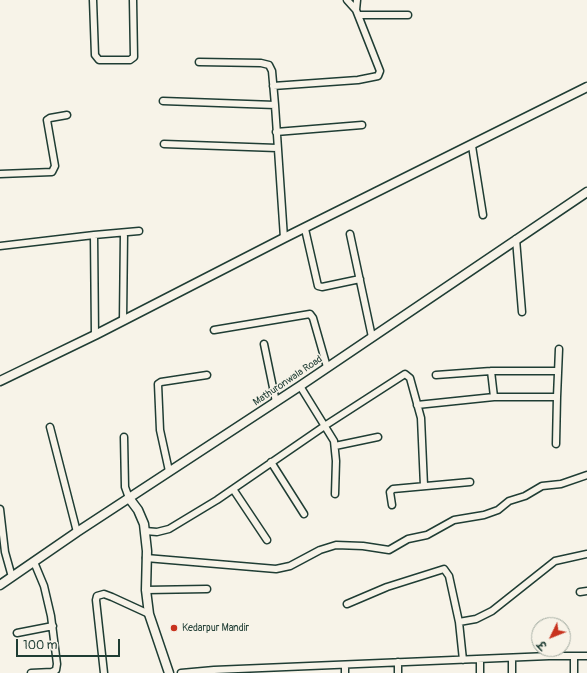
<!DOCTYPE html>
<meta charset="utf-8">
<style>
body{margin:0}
#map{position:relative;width:587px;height:673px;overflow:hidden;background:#f7f3e8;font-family:Pangolin,"Playpen Sans Deva",sans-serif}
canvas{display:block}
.north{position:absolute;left:531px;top:617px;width:40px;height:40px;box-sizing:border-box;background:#f7f3e8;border:1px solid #a1aaa0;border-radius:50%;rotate:227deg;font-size:11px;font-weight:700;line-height:16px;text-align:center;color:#1f3d34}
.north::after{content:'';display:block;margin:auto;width:14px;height:18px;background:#c8321e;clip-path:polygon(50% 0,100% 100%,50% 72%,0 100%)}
.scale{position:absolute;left:16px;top:639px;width:104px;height:18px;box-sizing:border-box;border:2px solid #1f3d34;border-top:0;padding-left:5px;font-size:12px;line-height:14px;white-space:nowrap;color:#1f3d34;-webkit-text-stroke:3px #f7f3e8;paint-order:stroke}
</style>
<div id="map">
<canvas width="587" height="673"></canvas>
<div class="north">उ</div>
<div class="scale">100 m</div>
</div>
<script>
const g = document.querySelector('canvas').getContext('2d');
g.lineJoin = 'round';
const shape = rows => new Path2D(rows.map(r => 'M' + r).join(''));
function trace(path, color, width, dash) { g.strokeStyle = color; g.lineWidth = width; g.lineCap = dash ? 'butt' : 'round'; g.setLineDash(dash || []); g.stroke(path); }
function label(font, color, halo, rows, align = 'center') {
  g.font = font + ' Pangolin,sans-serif'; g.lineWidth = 3; g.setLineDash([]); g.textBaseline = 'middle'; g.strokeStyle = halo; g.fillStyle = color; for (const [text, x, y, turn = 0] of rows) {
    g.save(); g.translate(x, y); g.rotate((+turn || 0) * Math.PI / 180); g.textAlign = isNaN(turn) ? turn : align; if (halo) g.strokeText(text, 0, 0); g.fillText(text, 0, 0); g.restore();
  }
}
const minor = shape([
 [93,0,95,55,99,60,130,60,134,57,133,0],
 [356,10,357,0],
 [358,15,408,15],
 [199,62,261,63,269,65,272,71,275,105],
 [273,86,358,80,378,76,380,71,356,10,347,0],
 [163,101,275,105,284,238],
 [276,132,362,125],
 [164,144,277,148],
 [472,146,483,215],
 [0,174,52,172,55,166,47,120,50,118,67,115],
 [305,229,318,286,322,287,360,279],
 [350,234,372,337],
 [94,235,139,231],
 [516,239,522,312],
 [0,246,94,235,95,335],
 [123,321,124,233],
 [214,330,310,314,313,318,327,367],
 [264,344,276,402],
 [491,371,494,397],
 [436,375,491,371,558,371],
 [300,386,334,441,336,461,335,494],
 [417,405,494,397,557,397,559,349],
 [50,427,77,532],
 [124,437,125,487,129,498],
 [556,444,557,397],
 [335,446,378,437],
 [271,462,304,514],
 [169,471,160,430,158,384,161,382,207,375],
 [233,489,267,540],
 [392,505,390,492,393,489,470,482],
 [0,509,5,552,12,577],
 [145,531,157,532,169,529,217,500,326,425,405,374,410,378,421,418,424,486],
 [146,558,276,569,290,566,320,550,336,545,363,546,389,550,408,539,427,535,454,520,484,515,498,510,509,501,525,496,542,486,561,484,587,475],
 [146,590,207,589],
 [580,592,587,591],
 [347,604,387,587,444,569,449,576,459,622],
 [17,633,53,626],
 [574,656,574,673],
 [463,660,459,622,476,619,492,611,555,561,587,554],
 [345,665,345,673],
 [31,673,52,672,56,670,57,664,51,616,44,586,34,562],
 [104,673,96,600,97,596,104,594,112,597,149,614],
 [181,673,214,670,549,656,587,656],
 [398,673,398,662],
 [480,673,480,659],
 [512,673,512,658]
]);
const tertiary = shape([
 [0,381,95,335,284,238,587,87],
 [129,498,138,510,144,524,147,551,146,590,149,614,169,673],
 [0,585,77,532,300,386,587,192]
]);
const markers = [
 [174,628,4,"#c8321e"]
];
const streetNames = [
 ["Mathuronwala Road",288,381,-34]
];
const poiNames = [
 ["Kedarpur Mandir",182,628]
];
trace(minor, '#1f3d34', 9);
trace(tertiary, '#1f3d34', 11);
trace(minor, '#f7f3e8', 6);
trace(tertiary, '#f7f3e8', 8);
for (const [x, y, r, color] of markers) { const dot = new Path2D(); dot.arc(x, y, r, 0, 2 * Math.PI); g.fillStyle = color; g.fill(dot); trace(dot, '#f7f3e8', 1.5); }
label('10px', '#1f3d34', '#f7f3e8', streetNames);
label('10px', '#1f3d34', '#f7f3e8', poiNames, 'left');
</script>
